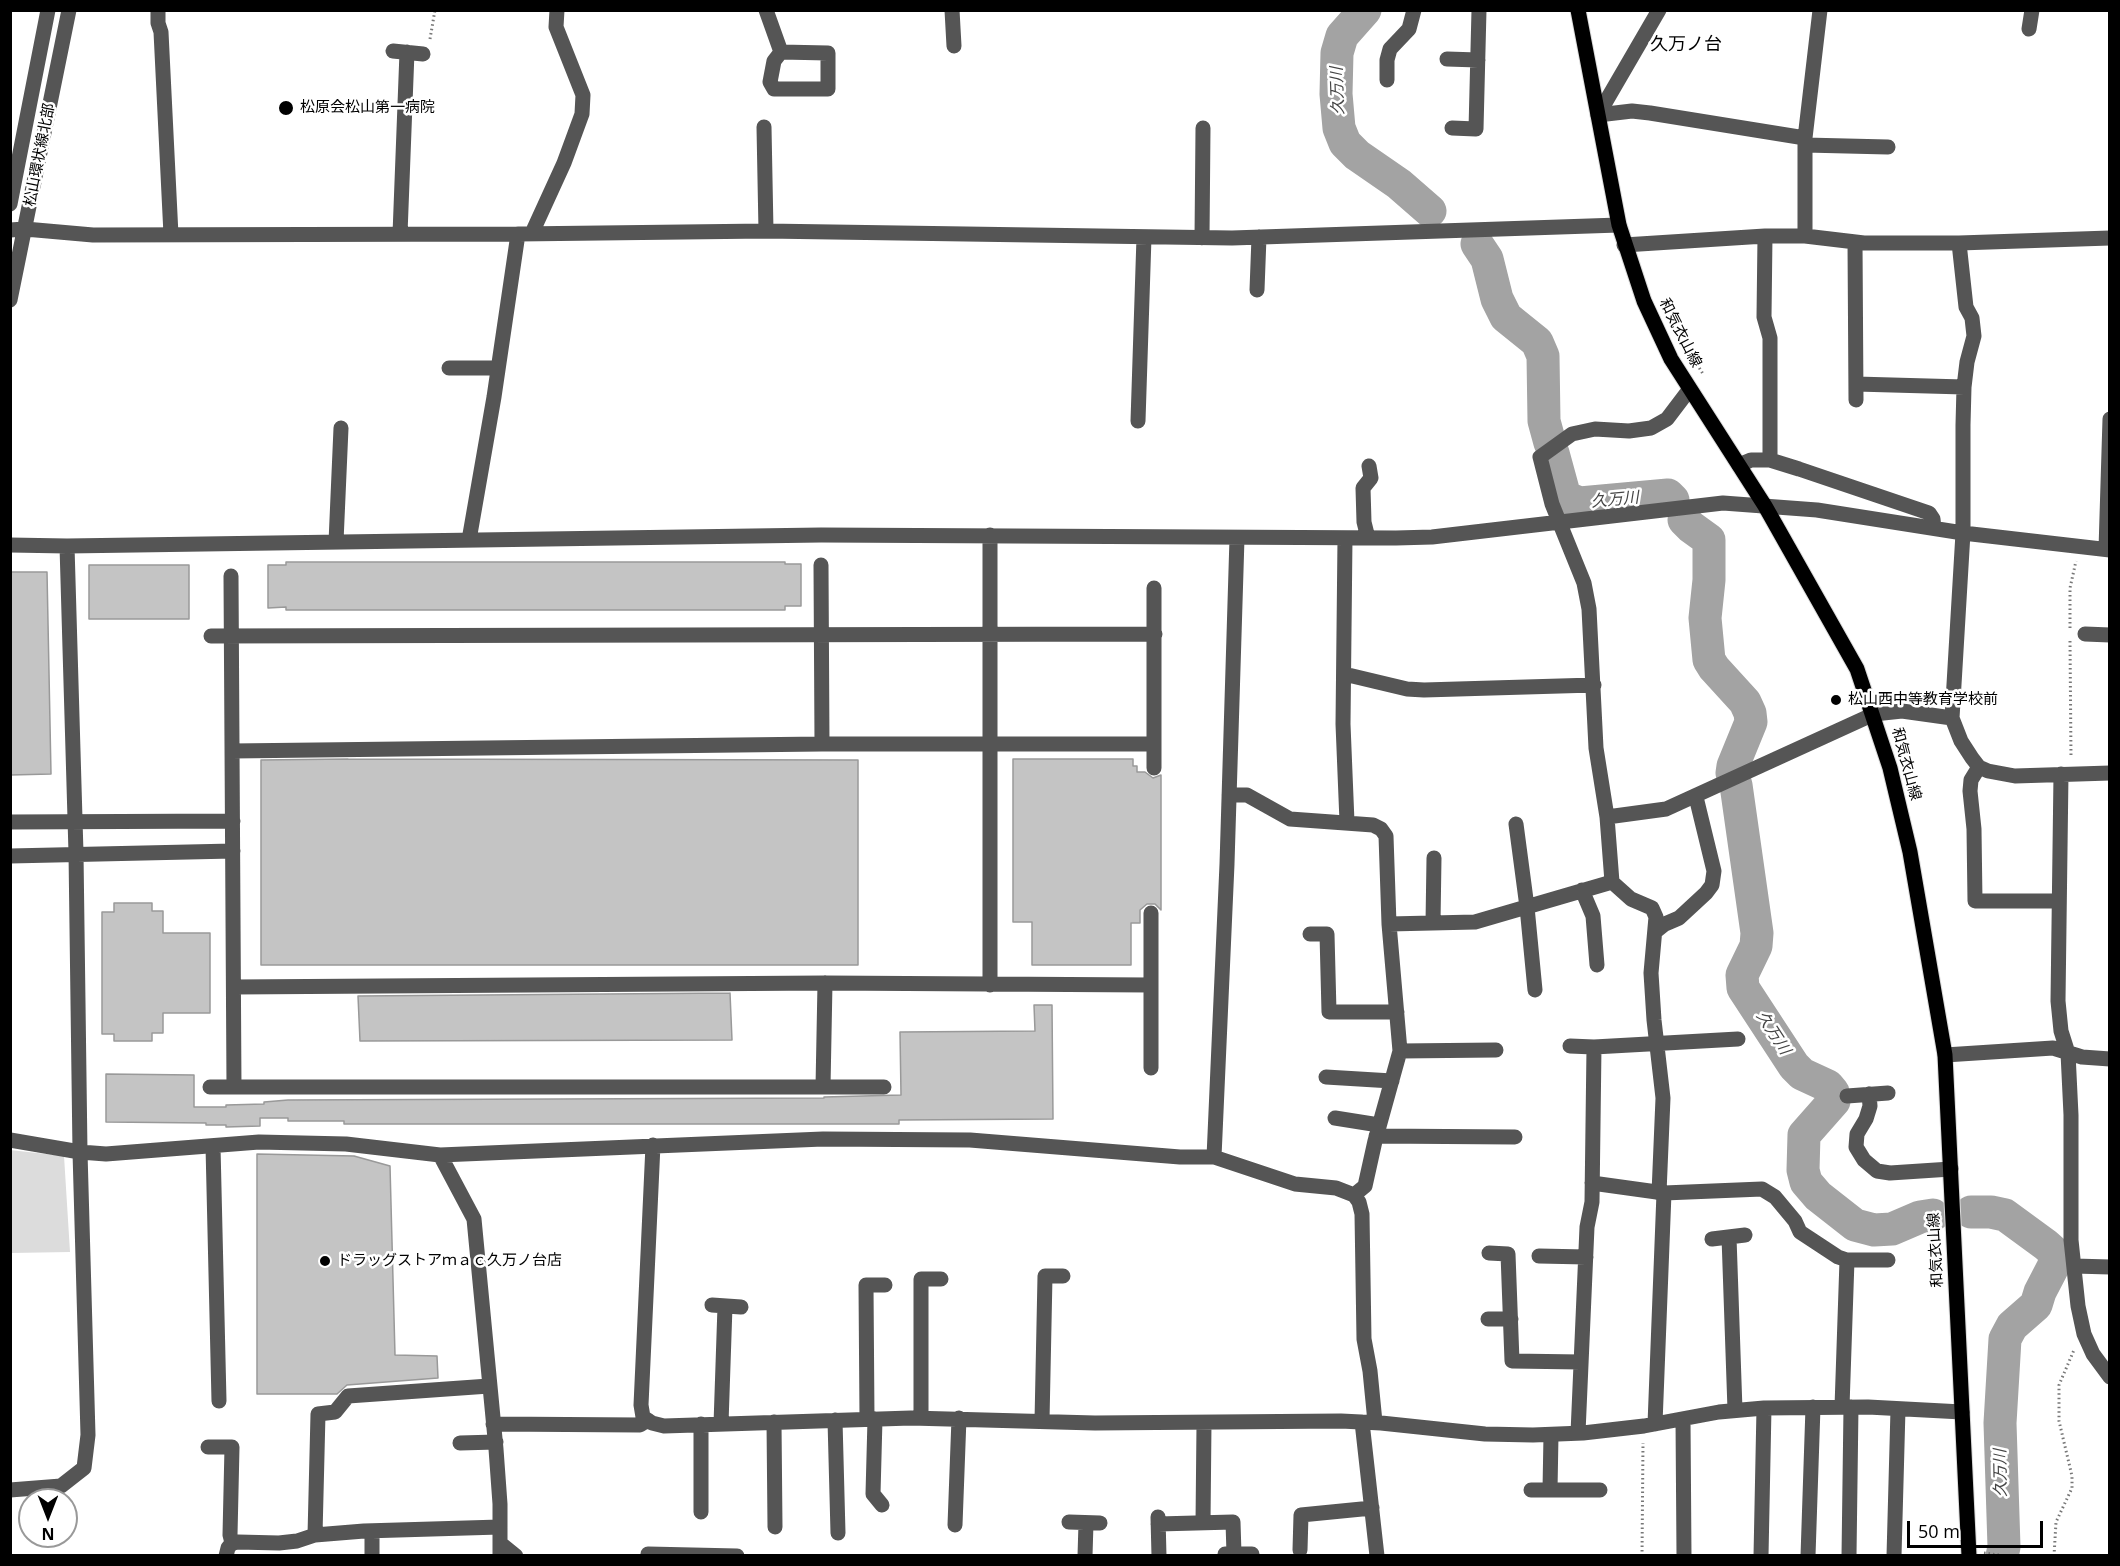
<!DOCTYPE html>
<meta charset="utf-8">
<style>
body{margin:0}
#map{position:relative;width:2120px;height:1566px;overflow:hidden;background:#fff;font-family:"Open Sans",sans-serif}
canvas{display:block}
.frame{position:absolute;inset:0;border:12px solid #000;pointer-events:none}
.north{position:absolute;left:18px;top:1488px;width:60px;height:60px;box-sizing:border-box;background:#fff;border:2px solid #999;border-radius:50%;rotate:180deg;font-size:16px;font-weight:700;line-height:24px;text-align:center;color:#000}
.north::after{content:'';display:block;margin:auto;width:21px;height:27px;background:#000;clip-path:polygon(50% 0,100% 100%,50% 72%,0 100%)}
.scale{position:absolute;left:1907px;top:1521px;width:136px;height:27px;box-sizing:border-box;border:3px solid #000;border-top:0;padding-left:8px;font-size:18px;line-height:21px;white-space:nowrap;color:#000;-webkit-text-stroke:4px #fff;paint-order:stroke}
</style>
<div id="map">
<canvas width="2120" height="1566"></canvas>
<div class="frame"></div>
<div class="north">N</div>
<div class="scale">50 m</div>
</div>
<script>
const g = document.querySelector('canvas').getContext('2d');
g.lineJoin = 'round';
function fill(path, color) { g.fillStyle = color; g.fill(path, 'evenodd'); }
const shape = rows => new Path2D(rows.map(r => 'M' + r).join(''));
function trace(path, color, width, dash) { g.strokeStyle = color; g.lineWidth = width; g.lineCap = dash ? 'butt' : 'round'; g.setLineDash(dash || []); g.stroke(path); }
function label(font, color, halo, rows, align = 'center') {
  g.font = font + ' "Open Sans","Noto Sans JP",sans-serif'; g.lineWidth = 5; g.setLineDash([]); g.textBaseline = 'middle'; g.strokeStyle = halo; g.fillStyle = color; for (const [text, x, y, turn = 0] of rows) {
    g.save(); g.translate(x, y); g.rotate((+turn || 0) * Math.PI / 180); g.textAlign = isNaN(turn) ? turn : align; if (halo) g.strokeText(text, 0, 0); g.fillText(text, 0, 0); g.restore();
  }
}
const green = shape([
 [10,1150,64,1156,70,1252,11,1253]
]);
const river = shape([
 [1365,10,1342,36,1337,53,1336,94,1339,128,1345,143,1357,155,1399,184,1430,211],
 [1477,244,1487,259,1497,299,1506,317,1537,342,1543,356,1544,421,1550,443],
 [1553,453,1565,497,1580,503,1668,495,1673,500],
 [1684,520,1691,527,1709,540,1709,580,1705,618,1709,660,1714,668,1745,702,1750,713,1751,722,1733,766,1732,773],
 [1736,785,1757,933,1756,946,1742,975,1743,988,1794,1066,1802,1074,1828,1086,1833,1092,1834,1101,1804,1135,1803,1170,1806,1182,1818,1196,1855,1225,1874,1230,1892,1229,1920,1217,1933,1215],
 [1971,1212,1991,1212,2005,1215,2046,1245,2055,1253,2054,1265,2040,1292,2036,1305,2012,1326,2005,1339,2000,1423,2004,1547,2002,1556]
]);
const building = shape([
 [286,562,785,562,785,564,801,564,801,606,785,606,785,610,286,610,286,607,268,608,268,565,286,565,286,562],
 [89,565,189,565,189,619,89,619,89,565],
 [10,572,47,572,51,774,10,775,10,572],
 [348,759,858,760,858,965,261,965,261,760,348,759],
 [1013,759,1133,759,1133,766,1137,766,1137,772,1145,772,1153,778,1161,775,1161,910,1155,904,1147,904,1140,910,1140,923,1131,923,1131,965,1032,965,1032,922,1013,922,1013,759],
 [114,903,152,903,152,911,163,911,163,933,210,933,210,1013,163,1013,163,1033,152,1033,152,1041,114,1041,114,1034,102,1034,102,912,114,912,114,903],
 [730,993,732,1040,360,1041,358,996,730,993],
 [1034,1005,1052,1005,1053,1119,899,1120,899,1124,344,1124,344,1121,288,1121,288,1118,260,1118,260,1126,226,1127,226,1125,206,1125,206,1123,106,1122,106,1074,194,1075,194,1107,226,1107,226,1105,264,1104,264,1102,288,1100,824,1098,824,1097,901,1095,900,1032,1035,1031,1034,1005],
 [257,1154,354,1156,390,1166,395,1355,437,1356,438,1378,347,1385,337,1394,257,1394,257,1154]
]);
const path = shape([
 [430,39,435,10],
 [1683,341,1703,374],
 [2070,628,2070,588,2076,561],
 [2070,641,2071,757],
 [1913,784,1917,801],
 [1984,1553,2006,1556],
 [1642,1556,1643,1443],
 [2054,1556,2056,1522,2072,1488,2072,1476,2059,1421,2059,1385,2074,1350]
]);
const minor = shape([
 [158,10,158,23,161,32,171,235],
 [766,10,781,52],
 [952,10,954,46],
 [1659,10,1598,115,1632,111,1650,113,1805,138],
 [2029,29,2032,10],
 [393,51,423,54],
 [781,52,828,53,828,89,774,89,770,82,774,61,781,52],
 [1447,59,1478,60],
 [1387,80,1387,60,1390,49,1409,29,1414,10],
 [764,127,766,231],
 [1452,128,1476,129,1479,10],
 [1805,145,1888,147],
 [10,204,48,10],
 [10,230,25,229,93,235,518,234,766,231,1232,238,1619,225],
 [532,233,564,163,582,114,583,95,556,27,557,10],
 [400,234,407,52],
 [1765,236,1764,317,1770,338,1770,460],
 [1805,236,1805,138,1820,10],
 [1202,238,1203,128],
 [1855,242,1856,400],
 [1959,243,1966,307,1972,318,1974,336,1967,362,1964,387,1963,425,1963,533,1952,718,1961,741,1972,758,1979,767,1988,771,2015,776,2110,773],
 [1624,245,1765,236,1805,236,1864,243,1959,243,2110,238],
 [1257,290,1259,237],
 [10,300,69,10],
 [449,368,498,368],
 [1856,384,1964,387],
 [1689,390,1667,419,1651,428,1629,431,1595,429,1572,434,1540,457,1552,504,1584,583,1589,609,1596,748,1607,817,1666,809,1874,714,1902,711,1952,718],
 [1138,421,1144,237],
 [1739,465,1751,460,1770,460,1799,469,1929,513,1933,519,1934,528],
 [990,535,990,985],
 [1345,538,1343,724,1347,822],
 [1368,538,1364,522,1363,488,1371,478,1369,466],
 [469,540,494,397,518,234],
 [336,542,341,428],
 [10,545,67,546,821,535,1396,538,1432,537,1723,503,1817,510,1963,533,2110,550],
 [2106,549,2110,419],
 [821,565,822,744],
 [231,576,234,1087],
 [2085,634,2110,635],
 [211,636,1155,634],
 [1344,674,1407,689,1424,690,1594,685],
 [232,751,822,744,1154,744],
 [1979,767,1971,780,1970,791,1974,829,1975,901,2059,901],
 [1154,768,1154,588],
 [2061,774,2058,1001,2061,1031,2068,1053,2071,1115,2071,1240,2078,1306,2084,1334,2093,1354,2110,1377],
 [1229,795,1247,795,1290,819,1373,825,1381,829,1386,836,1389,924],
 [10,822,233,821],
 [1516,824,1527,907,1535,990],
 [10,856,233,851],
 [1612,882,1631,899,1652,908,1656,917,1651,973,1654,1020,1663,1098,1659,1193],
 [1582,890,1593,916,1597,965],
 [1433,923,1434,858],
 [1655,932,1665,924,1679,918,1706,893,1712,885,1714,871,1696,797],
 [1310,934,1327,934,1329,1012,1397,1012],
 [234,987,825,983,1150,985],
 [1570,1046,1594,1047,1738,1039],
 [1400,1051,1496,1050],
 [1945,1055,2053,1048,2082,1057,2110,1059],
 [1151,1068,1151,913],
 [1326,1077,1392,1081],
 [210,1087,823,1087,825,983],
 [823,1087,884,1087],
 [1869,1094,1870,1106,1866,1119,1857,1134,1856,1147,1864,1160,1877,1171,1890,1173,1951,1169],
 [1847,1096,1888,1093],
 [1335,1118,1379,1125],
 [1376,1136,1515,1137],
 [10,1140,80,1152,106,1154,259,1142,346,1144,440,1155,823,1139,970,1140,1180,1157,1214,1157,1227,864,1237,538],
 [653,1145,641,1405,643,1417,652,1423,664,1426,911,1418,1095,1423,1341,1421,1381,1423,1485,1434,1533,1435,1583,1433,1644,1426,1719,1412,1764,1408,1868,1407,1962,1412],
 [213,1146,219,1401],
 [440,1155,474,1219,496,1449,500,1504,500,1556],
 [1214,1157,1295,1184,1336,1188,1354,1195,1359,1202,1362,1214,1364,1339,1370,1371,1375,1422],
 [1592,1183,1664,1193,1762,1189,1775,1197,1795,1221,1800,1232,1838,1257,1847,1260,1888,1260],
 [1354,1195,1365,1186,1375,1141,1400,1051,1389,924,1475,922,1612,882,1607,817],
 [1729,1237,1735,1410],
 [1712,1239,1745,1235],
 [1489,1253,1508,1254,1512,1361,1581,1362],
 [1539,1256,1586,1257],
 [2074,1266,2110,1267],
 [712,1305,741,1307],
 [1488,1319,1511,1319],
 [1842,1407,1847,1260],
 [921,1418,921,1279,941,1279],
 [867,1419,866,1285,885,1285],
 [875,1419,873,1494,882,1505],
 [1683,1419,1684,1556],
 [835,1420,838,1533],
 [1042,1421,1045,1276,1063,1276],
 [774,1422,775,1527],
 [1362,1422,1377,1556],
 [493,1424,640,1425,648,1420],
 [701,1424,701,1512],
 [721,1424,725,1306],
 [1655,1424,1664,1193],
 [1578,1433,1587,1227,1592,1202,1594,1047],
 [460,1443,496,1442],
 [208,1447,232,1447,230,1535,232,1543],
 [10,1490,61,1486,84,1468,88,1435,80,1152,76,853,67,546],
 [1531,1490,1600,1490],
 [1550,1490,1551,1435],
 [1158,1517,1159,1556],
 [1069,1522,1100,1523],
 [1203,1523,1204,1424],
 [1158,1524,1233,1522,1234,1554],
 [955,1525,959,1418],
 [372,1531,372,1556],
 [315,1535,318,1414,335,1412,348,1396,489,1386],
 [500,1543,516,1556],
 [1300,1550,1301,1515,1372,1508],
 [648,1554,737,1556],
 [1225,1554,1252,1554],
 [226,1556,228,1548,232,1543,238,1542,279,1543,297,1541,315,1535,364,1531,500,1527],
 [1085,1556,1086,1523],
 [1761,1556,1764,1408],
 [1808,1556,1813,1407],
 [1849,1556,1851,1407],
 [1894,1556,1898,1409]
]);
const major = shape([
 [1578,10,1619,225,1644,301,1671,359,1765,506,1857,669,1890,768,1910,852,1945,1055,1969,1556]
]);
const markers = [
 [286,108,8,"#000"],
 [1836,700,6,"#000"],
 [325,1261,6,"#000"]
];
const poiNames = [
 ["松原会松山第一病院",300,108],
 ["松山西中等教育学校前",1848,700],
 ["ドラッグストアｍａｃ久万ノ台店",337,1261]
];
const streetNames = [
 ["松山環状線北部",40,155,-79],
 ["和気衣山線",1680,333,63],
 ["和気衣山線",1906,764,75],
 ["和気衣山線",1936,1250,-93]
];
const waterNames = [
 ["久万川",1338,91,-92],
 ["久万川",1615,500,-5],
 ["久万川",1773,1033,57],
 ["久万川",2001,1473,-91]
];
const quarterNames = [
 ["久万ノ台",1686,45]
];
fill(green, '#dcdcdc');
trace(river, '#a3a3a3', 33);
fill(building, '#c4c4c4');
trace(building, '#999', 1.5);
trace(major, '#dbdbdb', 17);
trace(path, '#777', 3, [1.5, 3]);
trace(minor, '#555', 15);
trace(major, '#000', 15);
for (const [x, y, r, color] of markers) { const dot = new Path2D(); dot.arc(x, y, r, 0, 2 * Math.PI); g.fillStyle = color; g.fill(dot); trace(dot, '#fff', 2); }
label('15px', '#000', '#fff', poiNames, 'left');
label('15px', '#000', '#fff', streetNames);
label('italic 16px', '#444', '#fff', waterNames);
label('18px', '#000', '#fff', quarterNames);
</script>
